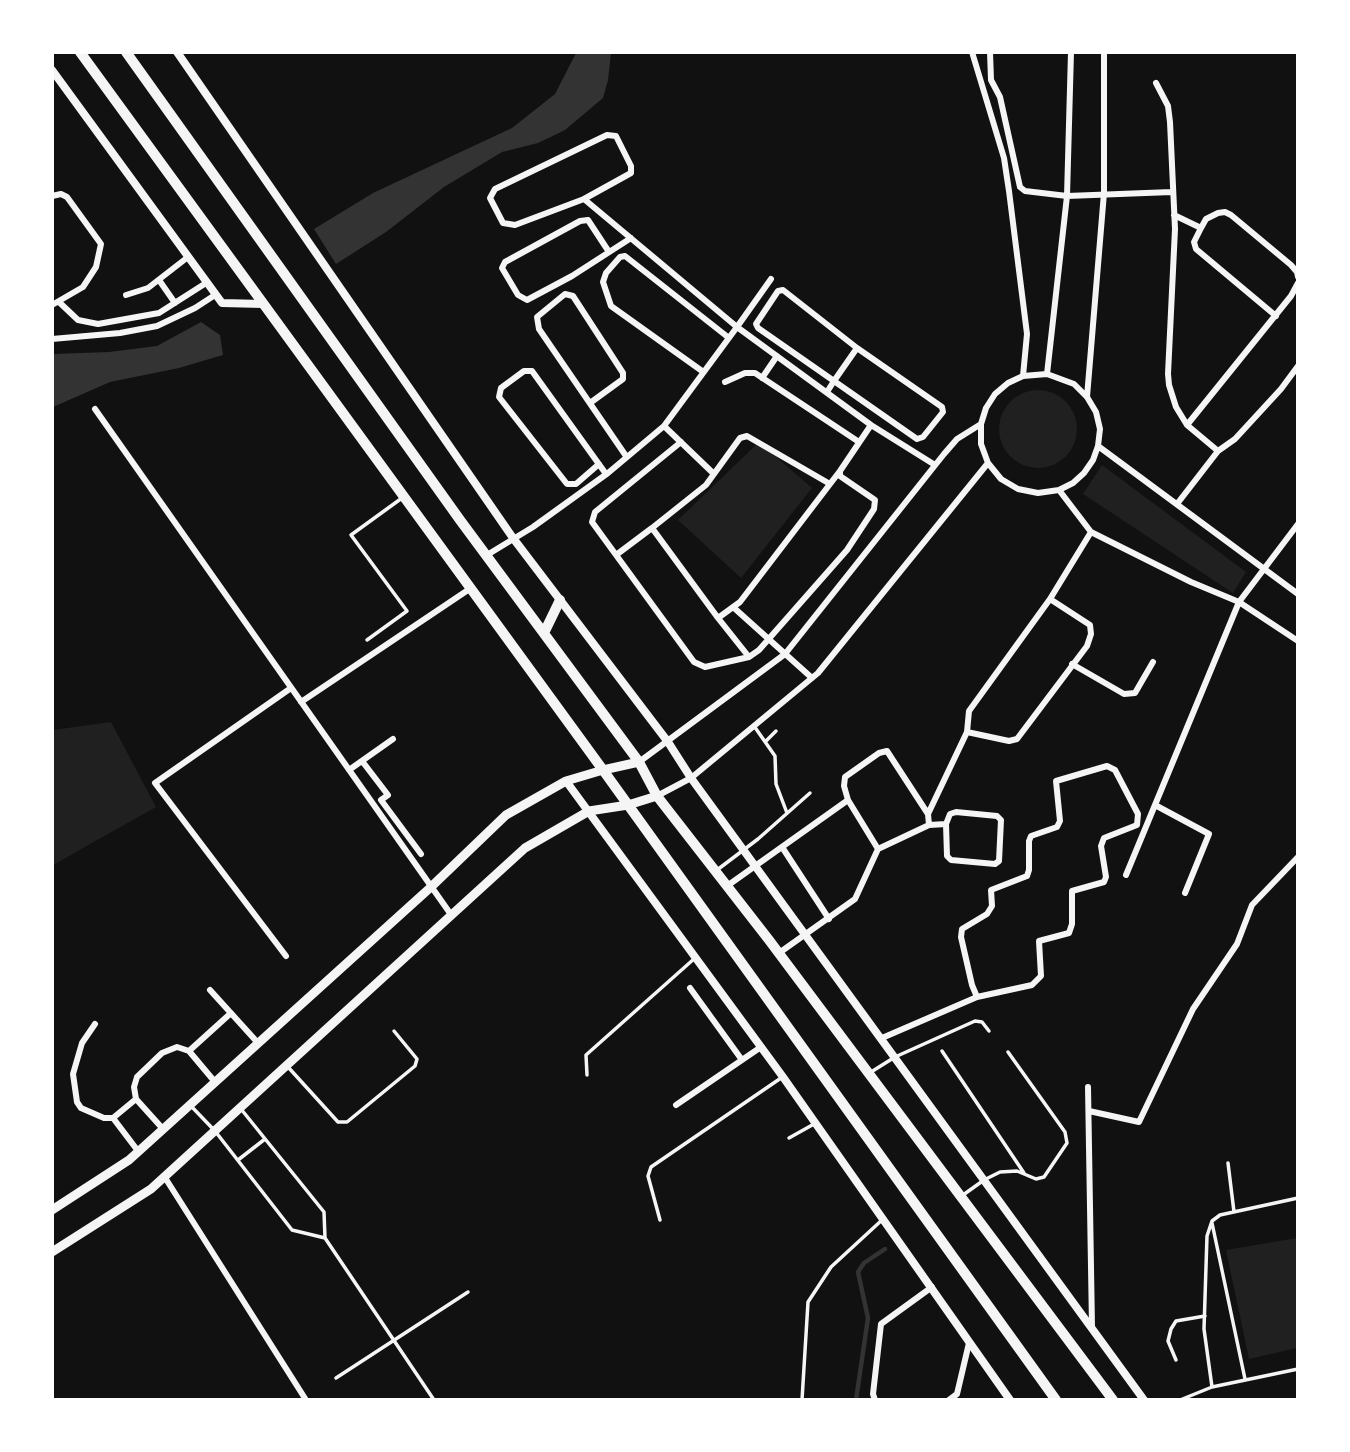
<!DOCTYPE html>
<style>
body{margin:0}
#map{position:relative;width:1350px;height:1452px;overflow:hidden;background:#111;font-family:"Crimson Pro",serif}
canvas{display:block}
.frame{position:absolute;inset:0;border:54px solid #fff;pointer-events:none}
</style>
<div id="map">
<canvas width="1350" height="1452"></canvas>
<div class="frame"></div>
</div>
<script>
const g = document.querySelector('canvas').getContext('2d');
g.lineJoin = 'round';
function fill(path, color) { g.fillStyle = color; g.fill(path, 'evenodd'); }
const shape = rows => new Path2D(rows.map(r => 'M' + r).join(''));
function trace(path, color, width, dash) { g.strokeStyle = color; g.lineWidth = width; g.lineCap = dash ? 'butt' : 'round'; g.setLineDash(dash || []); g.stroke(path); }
const green = shape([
 '999 429a39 39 0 1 1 78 0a39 39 0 1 1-78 0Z',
 [759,442,812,488,741,578,678,520],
 [1102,465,1246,572,1233,593,1083,494],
 [111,722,156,807,53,865,53,730],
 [1297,1238,1297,1348,1249,1359,1226,1250]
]);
const water = shape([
 [576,53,611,53,608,80,603,98,565,130,538,143,502,152,444,187,386,232,336,264,314,229,373,193,512,128,555,94],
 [201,322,220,335,223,355,179,368,110,382,53,407,53,354,109,352,157,346]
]);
const stream = shape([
 [856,1400,868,1318,858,1272,864,1263,885,1249]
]);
const service = shape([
 [367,640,407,611,351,535,402,498],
 [754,726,775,756,776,784,787,813],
 [766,741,776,731],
 [717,870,758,839,810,793],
 [942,1051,1024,1173],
 [288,1067,338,1122,347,1122,415,1066,417,1059,394,1031],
 [871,1072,895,1057,975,1021,982,1022,989,1031],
 [587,1075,586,1055,695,958],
 [191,1106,215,1131,292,1230,325,1238,324,1212,241,1109],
 [789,1138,814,1124],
 [238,1160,265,1139],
 [1228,1163,1234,1212],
 [963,1195,984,1180,1000,1172,1017,1171,1036,1179,1044,1177,1067,1143,1065,1132,1008,1052],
 [660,1220,648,1176,651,1167,781,1078],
 [1212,1223,1245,1379],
 [325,1238,434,1400],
 [1176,1360,1168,1341,1171,1329,1176,1321,1205,1316],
 [336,1378,468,1292],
 [1212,1387,1298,1369],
 [802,1400,808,1302,831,1267,882,1220],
 [1180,1400,1212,1387,1204,1329,1207,1236,1212,1221,1220,1215,1298,1198]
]);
const minor = shape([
 [972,52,1004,158,1009,191,1027,334,1023,376],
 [990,52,991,80,1000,97,1020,187,1025,191,1067,196,1172,192],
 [1156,83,1168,106,1170,122,1175,229,1168,374,1169,385,1176,407,1187,425,1218,451,1235,439,1281,389,1298,366],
 [52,196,61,194,67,197,101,244,96,267,83,287,52,305],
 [584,199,631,173,631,166,616,136,607,135,495,189,490,198,503,223,515,225,584,199,737,327,771,279],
 [1174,215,1201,228],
 [609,252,588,220,580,221,505,262,502,268,518,295,527,300,572,276,631,238],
 [159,280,175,303],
 [126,295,148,288,188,257],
 [59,302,78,320,98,324,159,313,206,283],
 [1276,316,1196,249,1194,242,1201,228,1206,219,1218,213,1225,212,1231,215,1291,265,1297,272,1298,277],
 [52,339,120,333,157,326,195,308,215,295],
 [702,371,611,306,603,282,606,273,620,257,625,256,729,338],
 [1047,374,1067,196,1071,52],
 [762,378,777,356],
 [725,382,745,373,755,373,859,442],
 [827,392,834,381,857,348,942,407,943,412,923,437,917,439,834,381,758,328,756,324,778,291,783,290,857,348],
 [1087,397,1104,193,1104,52],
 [590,403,623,379,623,373,573,296,565,294,537,317,539,329,626,456],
 [95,409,452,916],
 [871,425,935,465],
 [1187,425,1291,296,1298,283],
 [664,426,714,474],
 [1098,446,1298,594],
 [599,464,576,484,567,484,499,397,501,388,524,371,532,371,606,474],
 [830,484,747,436,740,438,706,485,652,528,718,618,740,602,830,484,840,471],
 [1059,490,1091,532,1191,582,1239,602,1298,641],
 [1177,504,1218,451],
 [487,555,533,527,608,473,664,426,737,327,871,425,840,471,840,476,875,500,874,509,847,550,759,650,749,657,705,667,694,662,592,522,595,512,681,442],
 [616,555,652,528],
 [733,607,812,678],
 [718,618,749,657],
 [1072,664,1124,694,1135,693,1153,662],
 [301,702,471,588],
 [967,732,1009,741,1017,739,1087,646,1091,634,1090,625,1050,599],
 [362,761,388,795,381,800],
 [639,762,785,654,944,454,957,439,981,424,986,408,995,394,1008,383,1023,376,1047,374,1074,384,1087,397,1096,412,1100,429,1098,446,1093,460,1084,473,1073,483,1059,490,1038,493,1018,489,1001,479,988,463,981,444,981,424],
 [349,770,393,739],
 [657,796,691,778,818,673,988,463],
 [381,800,421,854],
 [1155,805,1209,834,1185,893],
 [946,824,947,856,951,860,995,864,999,861,1001,820,997,816,956,812,950,814,946,824,929,825,928,814,967,732,969,711,1050,599,1091,532],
 [782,847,829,919],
 [878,849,929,825],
 [1126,875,1239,602,1298,524],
 [727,886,848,800,844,786,845,777,879,753,887,751,928,814],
 [779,953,855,899,878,849,848,800],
 [286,956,155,783,291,688],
 [690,988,742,1060],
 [210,990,258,1043],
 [95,1024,82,1043,73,1074,77,1102,81,1108,104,1118,113,1118,138,1151],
 [882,1038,977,997,1032,985,1041,976,1039,941,1069,933,1072,924,1072,891,1104,882,1106,877,1101,846,1104,838,1137,825,1138,814,1115,770,1107,766,1056,781,1060,821,1057,827,1031,836,1029,841,1029,870,1027,876,991,890,992,906,987,914,962,929,961,937,972,985,977,997],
 [189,1051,215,1082],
 [1088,1087,1092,1327],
 [136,1099,163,1129],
 [676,1105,761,1047],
 [1089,1111,1139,1122,1193,1009,1237,944,1252,905,1298,857],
 [113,1118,136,1099,134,1087,137,1077,162,1053,177,1047,189,1051,231,1013],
 [164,1176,306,1400],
 [875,1400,873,1394,881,1324,932,1287],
 [949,1400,957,1394,969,1343]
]);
const tertiary = shape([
 [177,52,513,538,668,742,691,778,1144,1400],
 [52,70,222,303,263,304],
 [566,781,783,1077,1010,1400]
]);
const secondary = shape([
 [52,1210,129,1160,431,887,506,815,566,781,603,770,639,762],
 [52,1252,151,1189,525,848,589,811,628,805,657,796]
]);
const primary = shape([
 [80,52,603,770,1056,1400],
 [126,52,460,520,639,762,657,796,769,940,1113,1400],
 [544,633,560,600]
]);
fill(green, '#202020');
fill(water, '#333');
trace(stream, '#333', 4.5);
trace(service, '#f5f5f5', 3.5);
trace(minor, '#f5f5f5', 6);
trace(tertiary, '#f5f5f5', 8);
trace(secondary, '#f5f5f5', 9);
trace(primary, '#f5f5f5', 10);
</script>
